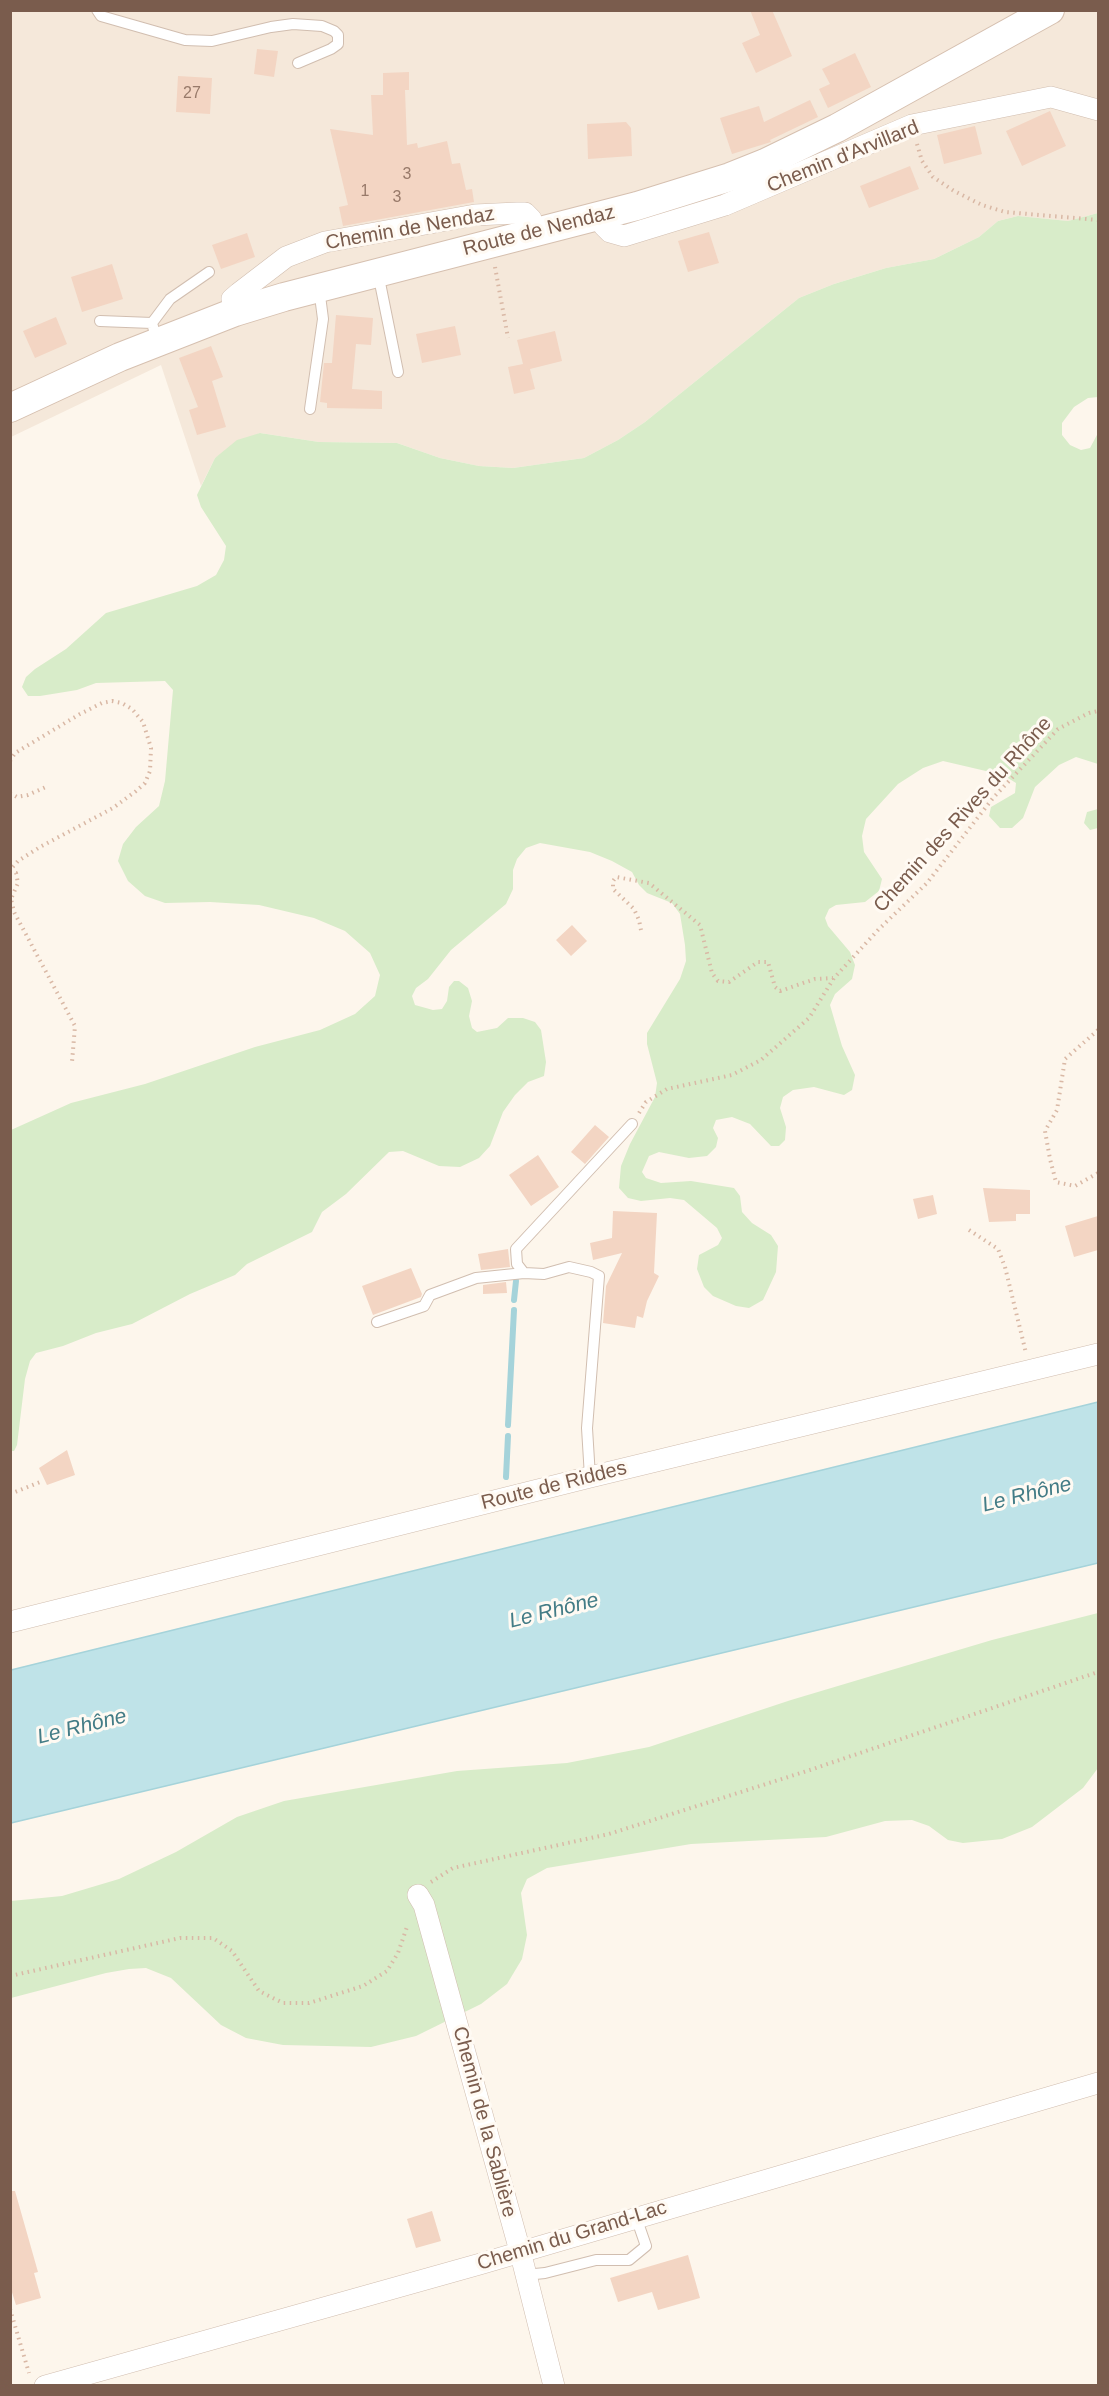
<!DOCTYPE html>
<meta charset="utf-8">
<style>
body{margin:0}
#map{position:relative;width:1109px;height:2396px;overflow:hidden;background:#fdf6ec;font-family:Arial,sans-serif}
canvas{display:block}
.frame{position:absolute;inset:0;border:12px solid #7a5c4d;pointer-events:none}
</style>
<div id="map">
<canvas width="1109" height="2396"></canvas>
<div class="frame"></div>
</div>
<script>
const g = document.querySelector('canvas').getContext('2d');
g.lineJoin = 'round';
function fill(path, color) { g.fillStyle = color; g.fill(path, 'evenodd'); }
const shape = rows => new Path2D(rows.map(r => 'M' + r).join(''));
function trace(path, color, width, dash) { g.strokeStyle = color; g.lineWidth = width; g.lineCap = dash ? 'butt' : 'round'; g.setLineDash(dash || []); g.stroke(path); }
function label(font, color, halo, rows, align = 'center') {
  g.font = font + ' Arial,sans-serif'; g.lineWidth = 6; g.setLineDash([]); g.textBaseline = 'middle'; g.strokeStyle = halo; g.fillStyle = color; for (const [text, x, y, turn = 0] of rows) {
    g.save(); g.translate(x, y); g.rotate((+turn || 0) * Math.PI / 180); g.textAlign = isNaN(turn) ? turn : align; if (halo) g.strokeText(text, 0, 0); g.fillText(text, 0, 0); g.restore();
  }
}
const residential = shape([
 [11,11,1098,11,1098,213,1068,221,1018,216,998,221,979,237,934,259,886,268,834,284,799,298,645,422,618,440,584,458,513,468,479,466,440,458,397,443,319,442,260,433,215,458,201,486,161,365,11,437]
]);
const green = shape([
 [1098,213,1098,397,1088,398,1074,407,1062,423,1062,435,1070,445,1081,450,1090,448,1098,433,1098,764,1076,757,1059,765,1035,787,1023,818,1012,828,1000,828,989,816,991,807,1015,793,1016,783,1003,775,943,761,923,768,898,784,866,819,862,836,864,852,882,879,879,891,865,902,836,905,829,909,825,918,828,926,850,952,855,965,852,979,835,994,830,1005,842,1046,855,1075,852,1090,844,1095,814,1087,793,1090,783,1097,780,1108,786,1127,785,1140,779,1146,771,1146,750,1124,732,1117,716,1120,713,1128,718,1138,716,1147,707,1156,689,1158,659,1152,649,1156,642,1172,646,1178,661,1183,691,1181,734,1188,740,1196,742,1212,752,1223,771,1235,778,1246,776,1272,763,1300,749,1308,736,1306,713,1296,704,1287,697,1269,699,1255,718,1245,722,1238,717,1228,684,1200,670,1198,641,1201,628,1198,619,1188,621,1166,630,1144,655,1097,657,1083,647,1044,647,1033,680,979,686,961,685,945,680,914,672,903,647,893,639,885,632,872,612,861,590,852,540,843,526,848,517,859,513,870,513,889,506,904,451,950,428,979,416,988,412,996,415,1005,433,1010,442,1009,447,1001,449,987,454,981,459,981,468,988,472,1001,469,1016,472,1028,477,1032,497,1028,508,1018,523,1018,535,1022,541,1030,546,1062,544,1076,528,1082,515,1095,503,1112,490,1146,479,1158,460,1167,439,1166,403,1151,389,1152,346,1194,322,1212,312,1232,247,1264,235,1275,190,1294,132,1324,96,1333,63,1346,36,1353,30,1361,25,1379,17,1445,14,1451,11,1451,11,1130,71,1103,145,1084,255,1047,320,1030,355,1014,375,996,380,975,370,953,345,931,314,918,259,905,210,902,165,903,145,896,128,881,118,861,123,844,136,827,159,806,165,781,173,690,165,681,96,683,77,690,40,696,28,696,22,687,26,677,35,669,66,649,106,613,197,586,216,575,224,560,226,546,201,507,197,495,215,458,237,440,260,433,319,442,397,443,440,458,479,466,513,468,584,458,618,440,645,422,799,298,834,284,886,268,934,259,979,237,998,221,1018,216,1068,221],
 [1098,809,1098,828,1090,830,1084,823,1087,812],
 [1098,1613,1098,1768,1083,1788,1032,1827,1002,1839,963,1843,948,1840,929,1826,912,1820,885,1821,826,1837,691,1844,547,1868,527,1879,521,1893,527,1935,522,1959,507,1984,481,2004,416,2036,371,2047,283,2045,246,2038,221,2025,171,1978,146,1968,129,1969,106,1973,11,1998,11,1901,62,1896,119,1879,176,1852,237,1817,284,1801,457,1771,567,1763,649,1747,791,1700,992,1640]
]);
const water = shape([
 [1098,1402,1098,1563,11,1823,11,1670,1098,1402]
]);
const stream = shape([
 [514,1300,516,1281],
 [508,1425,514,1310],
 [506,1477,508,1436]
]);
const building = shape([
 [750,10,772,10,792,56,756,73,742,43,760,35],
 [257,49,278,51,274,77,254,74],
 [855,53,871,87,828,108,819,89,830,84,822,69],
 [409,72,409,90,405,90,407,145,417,143,418,148,447,141,452,164,460,163,466,190,472,189,474,202,343,226,339,207,348,205,330,129,373,135,371,95,383,95,383,73],
 [178,76,212,78,210,114,176,112],
 [810,100,818,117,770,140,771,142,732,154,720,118,759,106,764,122],
 [1050,111,1066,146,1022,166,1006,131],
 [626,122,631,128,632,156,588,159,587,124],
 [975,126,982,154,944,164,937,135],
 [910,166,919,189,869,208,860,186],
 [709,232,719,263,688,272,678,241],
 [247,233,255,257,221,269,212,245],
 [112,264,123,299,82,312,71,277],
 [336,315,373,318,371,345,356,344,352,389,382,391,382,409,327,408,327,403,320,402,324,363,332,363],
 [56,317,67,344,35,358,23,331],
 [455,326,461,355,422,363,416,334],
 [555,331,562,361,530,369,535,389,514,394,508,367,523,364,517,340],
 [211,346,223,377,212,381,226,427,197,435,189,410,198,407,179,358],
 [572,925,587,941,571,956,556,940],
 [595,1125,609,1137,585,1164,571,1152],
 [538,1155,559,1187,531,1206,509,1175],
 [983,1188,1030,1190,1030,1214,1016,1214,1016,1221,989,1222],
 [933,1195,937,1214,918,1219,913,1199],
 [613,1211,657,1213,654,1273,659,1276,647,1301,643,1318,637,1316,635,1328,603,1323,606,1286,622,1253,593,1260,590,1243,612,1238],
 [1098,1216,1098,1250,1074,1257,1065,1226],
 [508,1249,510,1267,481,1270,478,1254],
 [411,1268,422,1294,421,1297,373,1315,362,1286],
 [506,1282,507,1293,483,1294,483,1285],
 [67,1450,75,1475,47,1485,39,1468],
 [10,2191,15,2191,38,2272,34,2273,41,2298,16,2305,10,2286],
 [432,2211,441,2241,416,2248,407,2219],
 [688,2255,700,2298,658,2310,652,2292,618,2302,610,2278]
]);
const path = shape([
 [917,144,922,161,933,177,954,191,982,205,1005,212,1098,220],
 [495,267,508,338],
 [10,761,15,753,80,714,102,703,112,701,122,703,132,709,143,722,151,748,150,771,145,783,136,791,113,808,40,847,18,861,10,870],
 [10,793,17,797,28,795,48,786],
 [10,871,16,873,18,883,11,899,14,912,75,1026,72,1062],
 [641,930,639,920,634,909,613,889,613,881,616,877,649,883,700,925,712,973,718,981,729,982,758,962,768,962,775,987,780,991,815,979,833,978],
 [1098,1030,1065,1059,1057,1110,1045,1131,1050,1159,1056,1182,1075,1186,1098,1173],
 [639,1113,646,1102,667,1089,732,1075,761,1060,809,1018,834,978,879,929,927,883,993,798,1058,729,1089,713,1098,711],
 [969,1230,998,1249,1005,1267,1026,1353],
 [10,1494,40,1482],
 [431,1882,453,1868,609,1834,810,1770,1098,1672],
 [10,1976,180,1938,213,1938,232,1951,259,1991,283,2003,309,2003,363,1986,387,1971,398,1953,408,1924],
 [10,2309,29,2373]
]);
const service = shape([
 [97,10,101,16,185,40,212,41,271,27,293,24,322,26,334,31,338,35,338,44,331,49,298,63],
 [378,273,398,372],
 [100,321,152,323],
 [157,341,152,323,170,299,209,272],
 [310,409,323,319,319,288],
 [377,1322,424,1306,430,1295,476,1278,524,1273],
 [590,1477,587,1428,599,1276,591,1272,569,1267,544,1274,524,1273,517,1264,516,1249,632,1124],
 [525,2275,545,2273,596,2260,629,2260,646,2246,636,2217]
]);
const minor = shape([
 [602,215,604,226,610,232,624,236,725,205,912,125,1051,97,1098,110],
 [235,312,232,299,239,293,286,257,325,242,475,215,517,213,525,213,531,219,535,232],
 [10,1622,590,1477,1098,1354],
 [418,1895,424,1905,520,2251,554,2386],
 [45,2386,480,2264,1098,2083]
]);
const secondary = shape([
 [10,408,120,357,235,312,284,297,637,206,730,177,765,163,837,128,1050,10]
]);
const numberNames = [
 ["27",192,94],
 ["3",407,175],
 ["1",365,192],
 ["3",397,198]
];
const streetNames = [
 ["Chemin d'Arvillard",843,157,-22],
 ["Chemin de Nendaz",410,229,-10],
 ["Route de Nendaz",539,231,-14],
 ["Chemin des Rives du Rhône",963,815,-48],
 ["Route de Riddes",554,1486,-14],
 ["Chemin de la Sablière",484,2122,75],
 ["Chemin du Grand-Lac",572,2236,-17]
];
const waterNames = [
 ["Le Rhône",1027,1495,-14],
 ["Le Rhône",554,1611,-14],
 ["Le Rhône",82,1727,-14]
];
fill(residential, '#f5e8da');
fill(green, '#d8ecc9');
fill(water, '#bfe3e8');
trace(water, '#a5d3da', 1.5);
trace(stream, '#a5d3da', 6);
fill(building, '#f3d5c3');
trace(service, '#d1beb0', 12);
trace(minor, '#d1beb0', 22);
trace(secondary, '#d6c0b0', 30);
trace(path, '#d9b8a5', 4, [1.5, 4.5]);
trace(service, '#fff', 10);
trace(minor, '#fff', 21);
trace(secondary, '#fff', 28);
label('16px', '#987a6a', null, numberNames);
label('20px', '#7a5c4d', '#fffaf3', streetNames);
label('italic 21px', '#437c86', '#fffaf3', waterNames);
</script>
